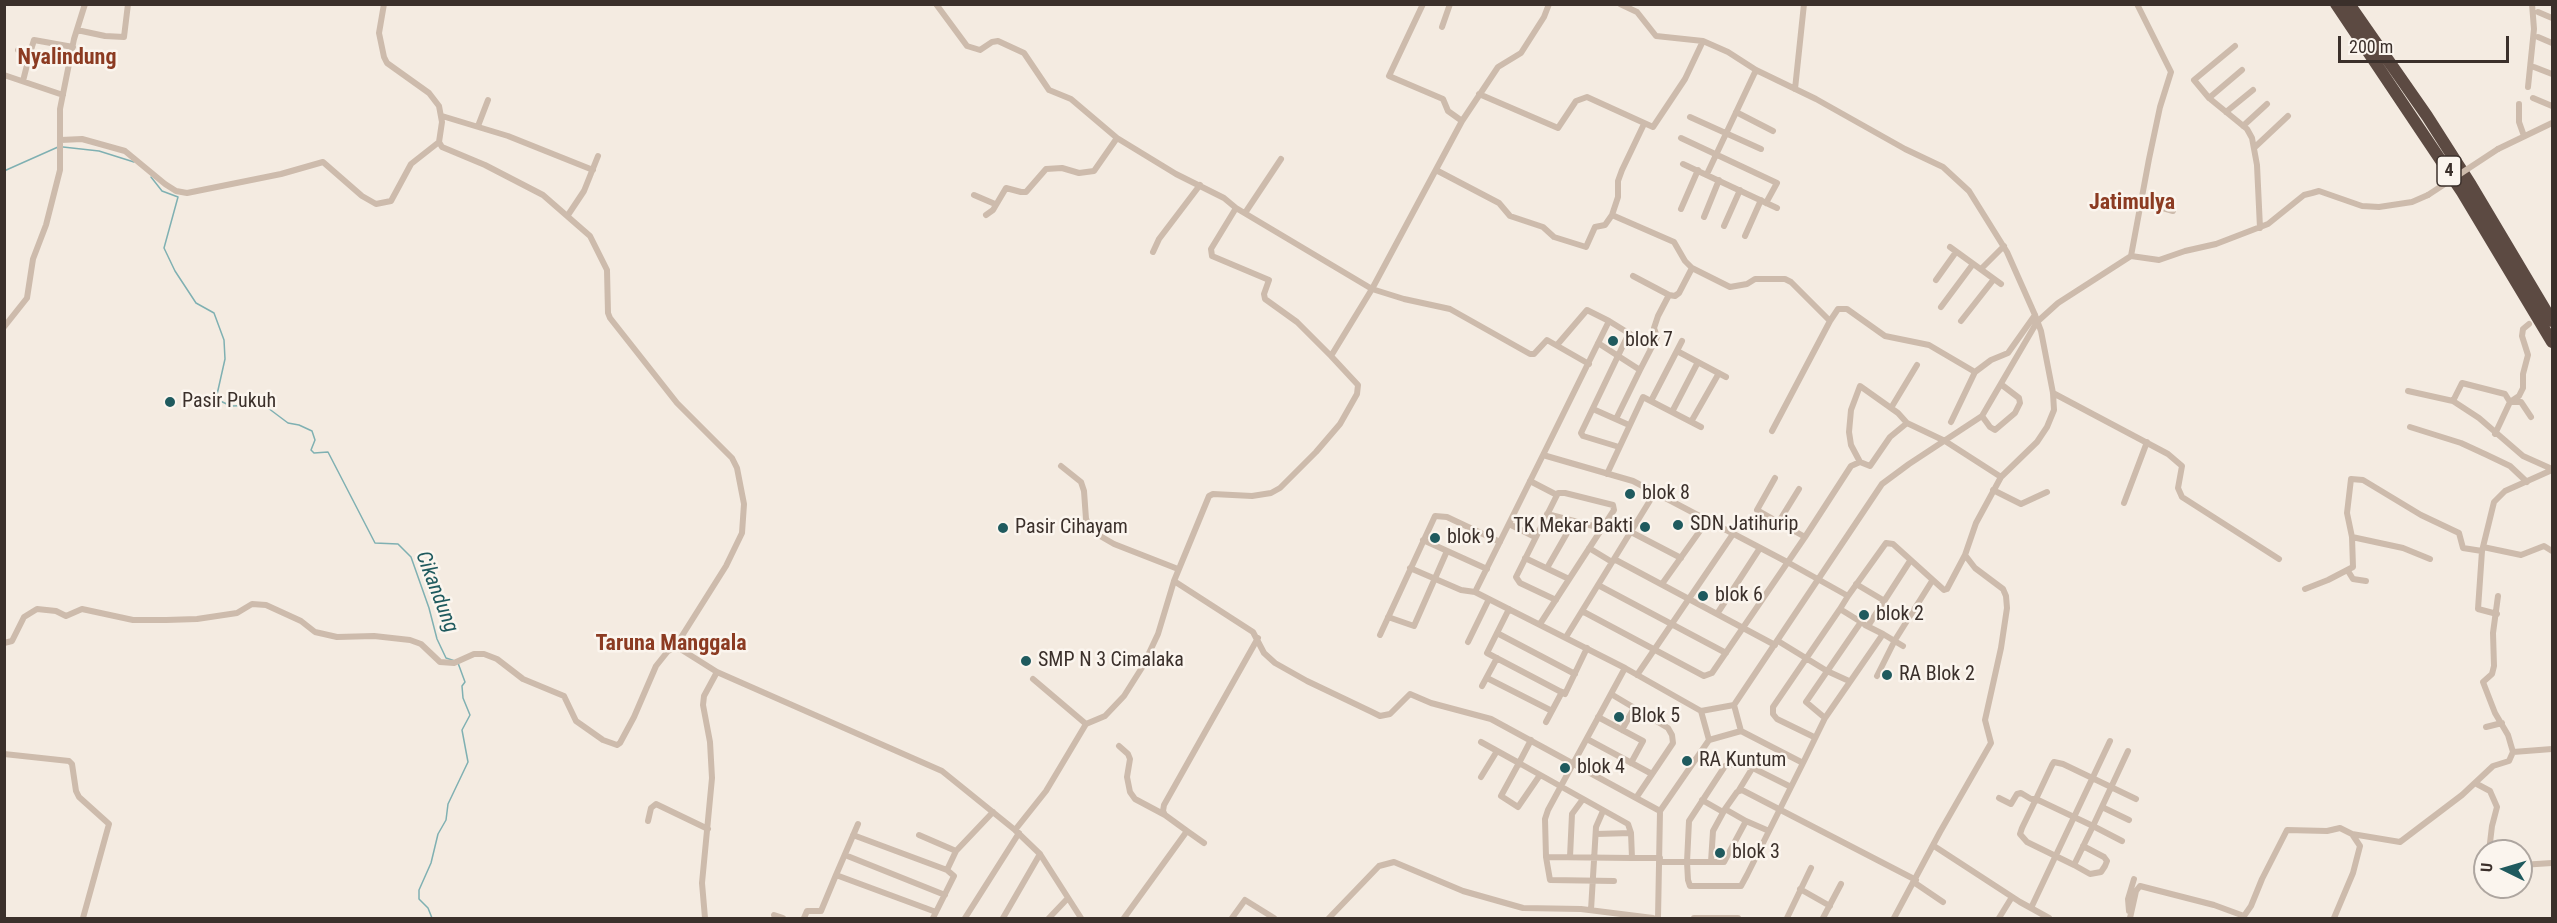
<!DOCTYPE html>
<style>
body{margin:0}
#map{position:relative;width:2557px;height:923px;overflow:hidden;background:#f4ebe1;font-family:"Roboto Condensed",sans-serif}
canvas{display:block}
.frame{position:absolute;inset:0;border:6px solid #3b302b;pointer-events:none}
.north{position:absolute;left:2473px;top:839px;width:60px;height:60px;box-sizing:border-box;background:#fbf5ee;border:2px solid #aea6a0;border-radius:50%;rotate:275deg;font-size:16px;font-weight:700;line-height:24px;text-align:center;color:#3b302b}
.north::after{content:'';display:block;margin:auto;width:21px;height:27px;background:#1f5a5e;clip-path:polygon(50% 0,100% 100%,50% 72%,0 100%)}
.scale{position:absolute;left:2338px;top:36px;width:171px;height:27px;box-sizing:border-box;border:3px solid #3b302b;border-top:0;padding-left:8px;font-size:18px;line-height:21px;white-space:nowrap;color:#3b302b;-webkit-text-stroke:4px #fbf5ee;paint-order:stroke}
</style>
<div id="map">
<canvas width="2557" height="923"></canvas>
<div class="frame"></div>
<div class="north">U</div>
<div class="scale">200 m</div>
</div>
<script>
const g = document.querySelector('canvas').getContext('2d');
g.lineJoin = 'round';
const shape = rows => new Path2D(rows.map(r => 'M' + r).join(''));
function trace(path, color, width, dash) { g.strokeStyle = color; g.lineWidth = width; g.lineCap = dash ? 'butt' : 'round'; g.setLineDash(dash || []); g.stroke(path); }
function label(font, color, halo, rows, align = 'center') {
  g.font = font + ' "Roboto Condensed",sans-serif'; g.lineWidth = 5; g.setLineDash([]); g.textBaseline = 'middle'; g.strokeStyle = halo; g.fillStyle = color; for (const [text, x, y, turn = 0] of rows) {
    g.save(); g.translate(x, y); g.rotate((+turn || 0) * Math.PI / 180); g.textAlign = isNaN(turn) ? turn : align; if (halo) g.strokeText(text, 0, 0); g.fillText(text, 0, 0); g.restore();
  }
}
const stream = shape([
 [63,147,99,151,134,162],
 [4,171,58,147],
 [151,177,162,191,178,197,164,248,175,271,196,303,214,313,224,340,225,359,216,399,231,406,264,405,288,423,299,425,312,431,315,440,311,450,314,453,328,452,375,543,398,544,411,557,429,608,437,639,446,658,455,661],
 [432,918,428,908,419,899,419,890,431,863,438,834,446,820,448,804,468,762,462,730,470,715,463,698,462,686,465,682,458,663]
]);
const minor = shape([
 [384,4,379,33,384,57,387,63,429,93,439,106,442,122,439,142,442,147,485,165,543,195,590,236,607,270,608,313,610,318,677,403,732,458,737,468,744,504,742,533,726,566,680,639,679,645,682,650,717,672,942,771,1015,830,1040,854,1081,918],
 [936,4,967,46,980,50,992,42,998,41,1024,53,1049,90,1071,99,1117,138,1176,174,1224,198,1236,208,1372,289,1462,121,1498,67,1521,53,1544,17,1549,4],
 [1423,4,1389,76,1443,99,1448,111,1462,121],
 [1620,4,1637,12,1656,36,1703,41,1728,52,1756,70,1816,99,1905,149,1943,167,1969,191,2007,252,2035,315,2041,331,2053,393,2054,410,2047,427,2037,442,2001,477],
 [2538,12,2552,18],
 [1442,27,1450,4],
 [77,30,105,36,124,37,128,4],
 [2538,37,2552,43],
 [2235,46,2194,80,2209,98,2247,129,2252,138,2257,165,2260,228],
 [18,50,30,53,23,81],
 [30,53,34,40,73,47],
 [2534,67,2552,74],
 [4,75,63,95],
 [2528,87,2534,29,2532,4],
 [1795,89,1804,4],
 [1479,94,1558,128,1576,101,1587,97,1653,127,1685,79,1703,41],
 [2209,98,2242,70],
 [2533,98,2552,106],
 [2519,104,2519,122,2524,136],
 [1736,112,1773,131],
 [2226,112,2253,90],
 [442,116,508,136,593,170],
 [1690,117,1761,149],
 [478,126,488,100],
 [2243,126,2267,104],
 [1681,138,1777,183,1766,203],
 [61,140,82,139,125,151,165,184,176,191,187,193,281,174,323,162,362,196,376,204,391,201,411,164,439,142],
 [2255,147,2288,116],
 [2498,149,2552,123],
 [1683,164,1777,208],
 [1436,170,1499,203,1510,216,1543,227,1554,237,1586,247,1595,227,1605,225,1612,215,1674,242,1685,261,1692,268,1730,287,1747,284,1755,279,1785,279,1791,282,1830,321,1838,309,1847,309,1885,336,1929,345,1975,372],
 [1707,174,1756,70],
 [974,195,995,204],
 [2142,202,2173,211],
 [1236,208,1211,249,1212,256,1269,280,1264,294,1265,299,1297,322,1331,356],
 [1681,209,1698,170],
 [1245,213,1281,159],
 [568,215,584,191,598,156],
 [986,215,993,210,1006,188,1021,192,1026,192,1046,169,1062,168,1079,173,1094,171,1117,138],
 [1612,215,1618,197,1618,181,1622,170,1644,124],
 [1704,217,1719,180],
 [1724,226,1740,190],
 [1745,236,1761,200],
 [1950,247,2001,284],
 [1153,252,1159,239,1200,185],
 [2131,256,2149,159,2160,107,2171,72,2137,4],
 [1981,269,2004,246],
 [1633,276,1669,295],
 [1936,280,1956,252],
 [1941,307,1973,264],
 [1961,321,1994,279],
 [4,327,27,298,33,259,46,225,60,170,60,109,74,39,85,4],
 [1598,343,1640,370,1616,419],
 [1557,345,1587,310,1609,321],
 [1677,351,1726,377],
 [1589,364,1547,340,1534,354,1530,354,1450,309,1404,299,1372,289,1331,356,1358,385,1357,394,1340,424,1316,452,1280,488,1271,493,1252,496,1213,494,1209,496,1174,581,1253,632,1264,653,1275,663,1307,681,1372,712,1380,716,1390,714,1410,694,1431,703,1491,719,1660,811,1658,918],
 [1640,370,1657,337,1654,328,1658,316,1669,295,1675,296,1679,293,1692,268],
 [2408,391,2453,401,2479,418,2523,456,2552,469],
 [2053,393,2168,454,2182,466,2178,488,2182,497,2279,559],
 [1651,401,1682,341],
 [2453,401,2462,383,2505,394,2510,402,2495,434],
 [2510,402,2519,396,2523,388,2523,374,2528,355,2522,336,2523,329,2529,324],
 [2513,402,2521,402,2531,417],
 [1891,408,1917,365],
 [1593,409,1629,425],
 [1672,412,1698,362],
 [1982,416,1990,427,1995,430,2015,413,2020,403,2019,398,2002,385],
 [1691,422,1719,373],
 [1951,422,1975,372,1991,360,2008,353,2035,315],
 [2410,427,2461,443,2487,455,2510,466,2527,482],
 [1772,431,1830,321],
 [1619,447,1583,436,1581,433,1629,333],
 [1543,455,1609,321,1651,347],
 [1860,462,1851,445,1849,432,1851,410,1860,386,1898,413,1907,423],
 [1061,466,1081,482,1084,491,1086,519,1095,533,1114,544,1178,569],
 [1607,474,1643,397,1701,427],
 [1530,481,1557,495],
 [1993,490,2021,504,2047,492],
 [2124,503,2147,442],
 [1547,514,1601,528],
 [1778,523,1799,489],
 [1509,524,1535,537],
 [1631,532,1681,558],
 [1805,537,1851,466,1860,462,1870,466,1890,437,1907,423,1945,441,2001,477,1976,523,1965,555,1975,568,2003,589,2006,596,2007,608,2001,648,1985,720,1991,743,1940,832,1894,918],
 [1423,540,1487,569],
 [2483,547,2521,555,2544,546,2552,551],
 [1589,548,1612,562],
 [1525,558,1569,579],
 [1614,559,1775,645],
 [2430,559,2403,548,2352,537,2347,513,2351,479,2363,480,2421,515,2459,533,2463,548,2482,551],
 [1410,568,1461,590,1475,592],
 [1547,568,1574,521],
 [2348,571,2353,579,2366,581],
 [1662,584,1707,521],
 [1856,584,1883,600],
 [1598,585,1726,653],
 [2305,589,2328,580,2353,567,2352,537],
 [2498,596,2493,633,2494,666,2492,674,2483,682,2495,713,2508,735,2513,752],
 [1509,609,1487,653,1565,694,1587,648],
 [1582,611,1704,676,1712,673,1805,537,1757,510,1775,478],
 [1717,614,1760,548],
 [2497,614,2478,609,2482,551,2494,502,2505,491,2552,470],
 [1388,617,1414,626,1447,551],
 [1540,624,1614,510,1613,505,1565,493,1558,493,1516,577,1520,583,1556,600],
 [1865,625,1883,634],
 [1868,626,1910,561],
 [1497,633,1575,674],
 [1380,635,1435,516,1447,517,1500,542],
 [1566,637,1654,494],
 [1778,641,1827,671,1849,681],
 [1468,642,1489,599],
 [4,643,12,641,24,617,37,609,56,611,66,616,82,609,133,620,166,620,197,619,237,613,252,604,266,605,301,621,315,632,337,637,374,636,410,640,421,644,440,662,454,663,474,654,484,654,497,659,523,679,564,696,576,721,603,740,617,745,620,743,634,717,656,666,668,651,679,645],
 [1625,668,1475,592,1543,455,1633,481,1789,563,1848,596,1886,543,1893,544,1944,590,1947,589,1965,555],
 [1637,675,1733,534],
 [1877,676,1895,640,1932,581],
 [1487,678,1552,711],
 [1033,679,1086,724],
 [1482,686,1497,658],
 [1611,694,1668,728,1672,735,1673,743,1636,798],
 [1734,705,1882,484,1909,464,1982,416,2037,322,2058,303,2131,256,2159,260,2185,251,2216,244,2268,224,2304,195,2312,193,2319,191,2362,206,2379,207,2412,202,2428,195],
 [1701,711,1734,705,1741,731],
 [1598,717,1643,741,1631,763],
 [1825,718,1806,702,1861,622,1840,609,1848,596],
 [1546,722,1562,692],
 [2486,727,2502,723],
 [1622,730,1634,708],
 [1814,737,1777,719,1773,714,1773,707,1840,609],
 [1587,739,1652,774],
 [1709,740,1741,731,1803,763,1747,875,1741,886,1690,886,1688,880,1687,862,1689,821,1725,766,1741,762,1791,787],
 [1481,742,1519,763,1531,740],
 [1119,746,1128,754,1130,759,1127,777,1130,792,1135,799,1165,815],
 [4,754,69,761,72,764,76,791,79,797,109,824,83,918],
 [1803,763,1825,718,1883,634,1903,646],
 [1540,775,1518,807,1501,796,1519,763,1628,824,1631,833],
 [1481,777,1497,751],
 [2475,783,2490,791,2497,807,2492,826,2489,851],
 [1739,790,1753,767],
 [1999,798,2011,804,2017,794,2021,793,2031,799,2036,799,2093,826,2074,865,2027,842,2020,834,2022,828,2036,799,2052,765,2054,762,2063,764,2136,799],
 [1702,800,1723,812],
 [2102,807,2129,820],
 [648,821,651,808,656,804,708,829],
 [1746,821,1769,831],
 [858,824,836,875,936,912],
 [1015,830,1046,791,1086,724,1105,716,1124,696,1143,666,1158,634,1174,581],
 [1187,831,1204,843],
 [2352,834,2400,842,2462,795,2493,766,2509,761,2513,752,2552,749],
 [853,835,947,870],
 [919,835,956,851,993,812],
 [2122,841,2093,826,2128,751],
 [1934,846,2020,902,2049,918],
 [845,855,945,895],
 [1546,857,1632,858,1631,833,1596,834],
 [1570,857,1572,814,1583,799],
 [1632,858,1660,858],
 [1659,862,1724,862,1746,821,1725,809,1737,792,1742,790,1916,880],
 [1711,862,1713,831,1725,809],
 [2074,865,2090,874,2101,872,2105,866,2107,861,2104,857,2083,846],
 [2521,865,2552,863],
 [1614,881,1550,880,1546,857,1545,819,1548,810,1625,668,1701,711,1709,740,1660,811],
 [1915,883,1943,902],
 [1800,889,1830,906],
 [2031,908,2110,741],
 [1591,910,1596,827,1603,811],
 [2129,911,2128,899,2134,879],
 [774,915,783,918],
 [705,918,702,883,712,778,710,742,703,705,704,696,717,672],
 [804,918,807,911,821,911,836,875],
 [933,918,954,876,947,870,956,851],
 [965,918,1019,833],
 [1003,918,1040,854],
 [1049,918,1068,898],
 [1124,918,1187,831,1165,815,1163,811,1164,805,1258,638],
 [1232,918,1245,900,1274,918],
 [1329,918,1379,866,1394,862,1463,891,1523,908,1581,909,1653,918],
 [1694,918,1738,918],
 [1787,918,1811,868],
 [1823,918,1841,884],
 [1999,918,2012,897],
 [2130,918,2136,891,2140,886,2214,905,2244,916,2251,906,2262,879,2287,830,2327,831,2340,828,2352,834,2360,846,2353,873,2334,918]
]);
const motorway = shape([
 [2336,4,2462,192,2552,342],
 [2349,4,2427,116,2471,185,2552,321]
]);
const minorBridge = shape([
 [2428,195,2498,149]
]);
const markers = [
 [1613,341,6,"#1f5a5e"],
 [170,402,6,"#1f5a5e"],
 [1630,494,6,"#1f5a5e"],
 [1678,525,6,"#1f5a5e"],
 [1645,527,6,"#1f5a5e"],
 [1003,528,6,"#1f5a5e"],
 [1435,538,6,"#1f5a5e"],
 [1703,596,6,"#1f5a5e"],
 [1864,615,6,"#1f5a5e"],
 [1026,661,6,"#1f5a5e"],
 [1887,675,6,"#1f5a5e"],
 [1619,717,6,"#1f5a5e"],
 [1687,761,6,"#1f5a5e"],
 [1565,768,6,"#1f5a5e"],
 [1720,853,6,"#1f5a5e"]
];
const shields = [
 [2449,171,24]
];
const shieldNames = [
 ["4",2449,171]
];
const poiNames = [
 ["blok 7",1625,341],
 ["Pasir Pukuh",182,402],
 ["blok 8",1642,494],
 ["SDN Jatihurip",1690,525],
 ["TK Mekar Bakti",1633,527,"right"],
 ["Pasir Cihayam",1015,528],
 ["blok 9",1447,538],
 ["blok 6",1715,596],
 ["blok 2",1876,615],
 ["SMP N 3 Cimalaka",1038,661],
 ["RA Blok 2",1899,675],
 ["Blok 5",1631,717],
 ["RA Kuntum",1699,761],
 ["blok 4",1577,768],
 ["blok 3",1732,853]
];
const waterNames = [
 ["Cikandung",436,592,69]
];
const quarterNames = [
 ["Nyalindung",67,58],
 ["Jatimulya",2132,203],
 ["Taruna Manggala",671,644]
];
trace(stream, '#7fb0b2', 1.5);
trace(minor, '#cdbbac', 6);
trace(motorway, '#5c4a42', 12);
trace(minorBridge, '#cdbbac', 6);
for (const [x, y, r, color] of markers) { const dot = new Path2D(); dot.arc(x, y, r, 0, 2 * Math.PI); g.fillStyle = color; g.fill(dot); trace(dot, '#fbf5ee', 2); }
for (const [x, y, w] of shields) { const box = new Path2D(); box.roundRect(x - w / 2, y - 15, w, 30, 4.5); g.fillStyle = '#fbf5ee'; g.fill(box); trace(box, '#3b302b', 1.5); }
label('bold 18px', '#3b302b', null, shieldNames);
label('20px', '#3b302b', '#fbf5ee', poiNames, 'left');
label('italic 21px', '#1f5a5e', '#fbf5ee', waterNames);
label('bold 22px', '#8c3b22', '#fbf5ee', quarterNames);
</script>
